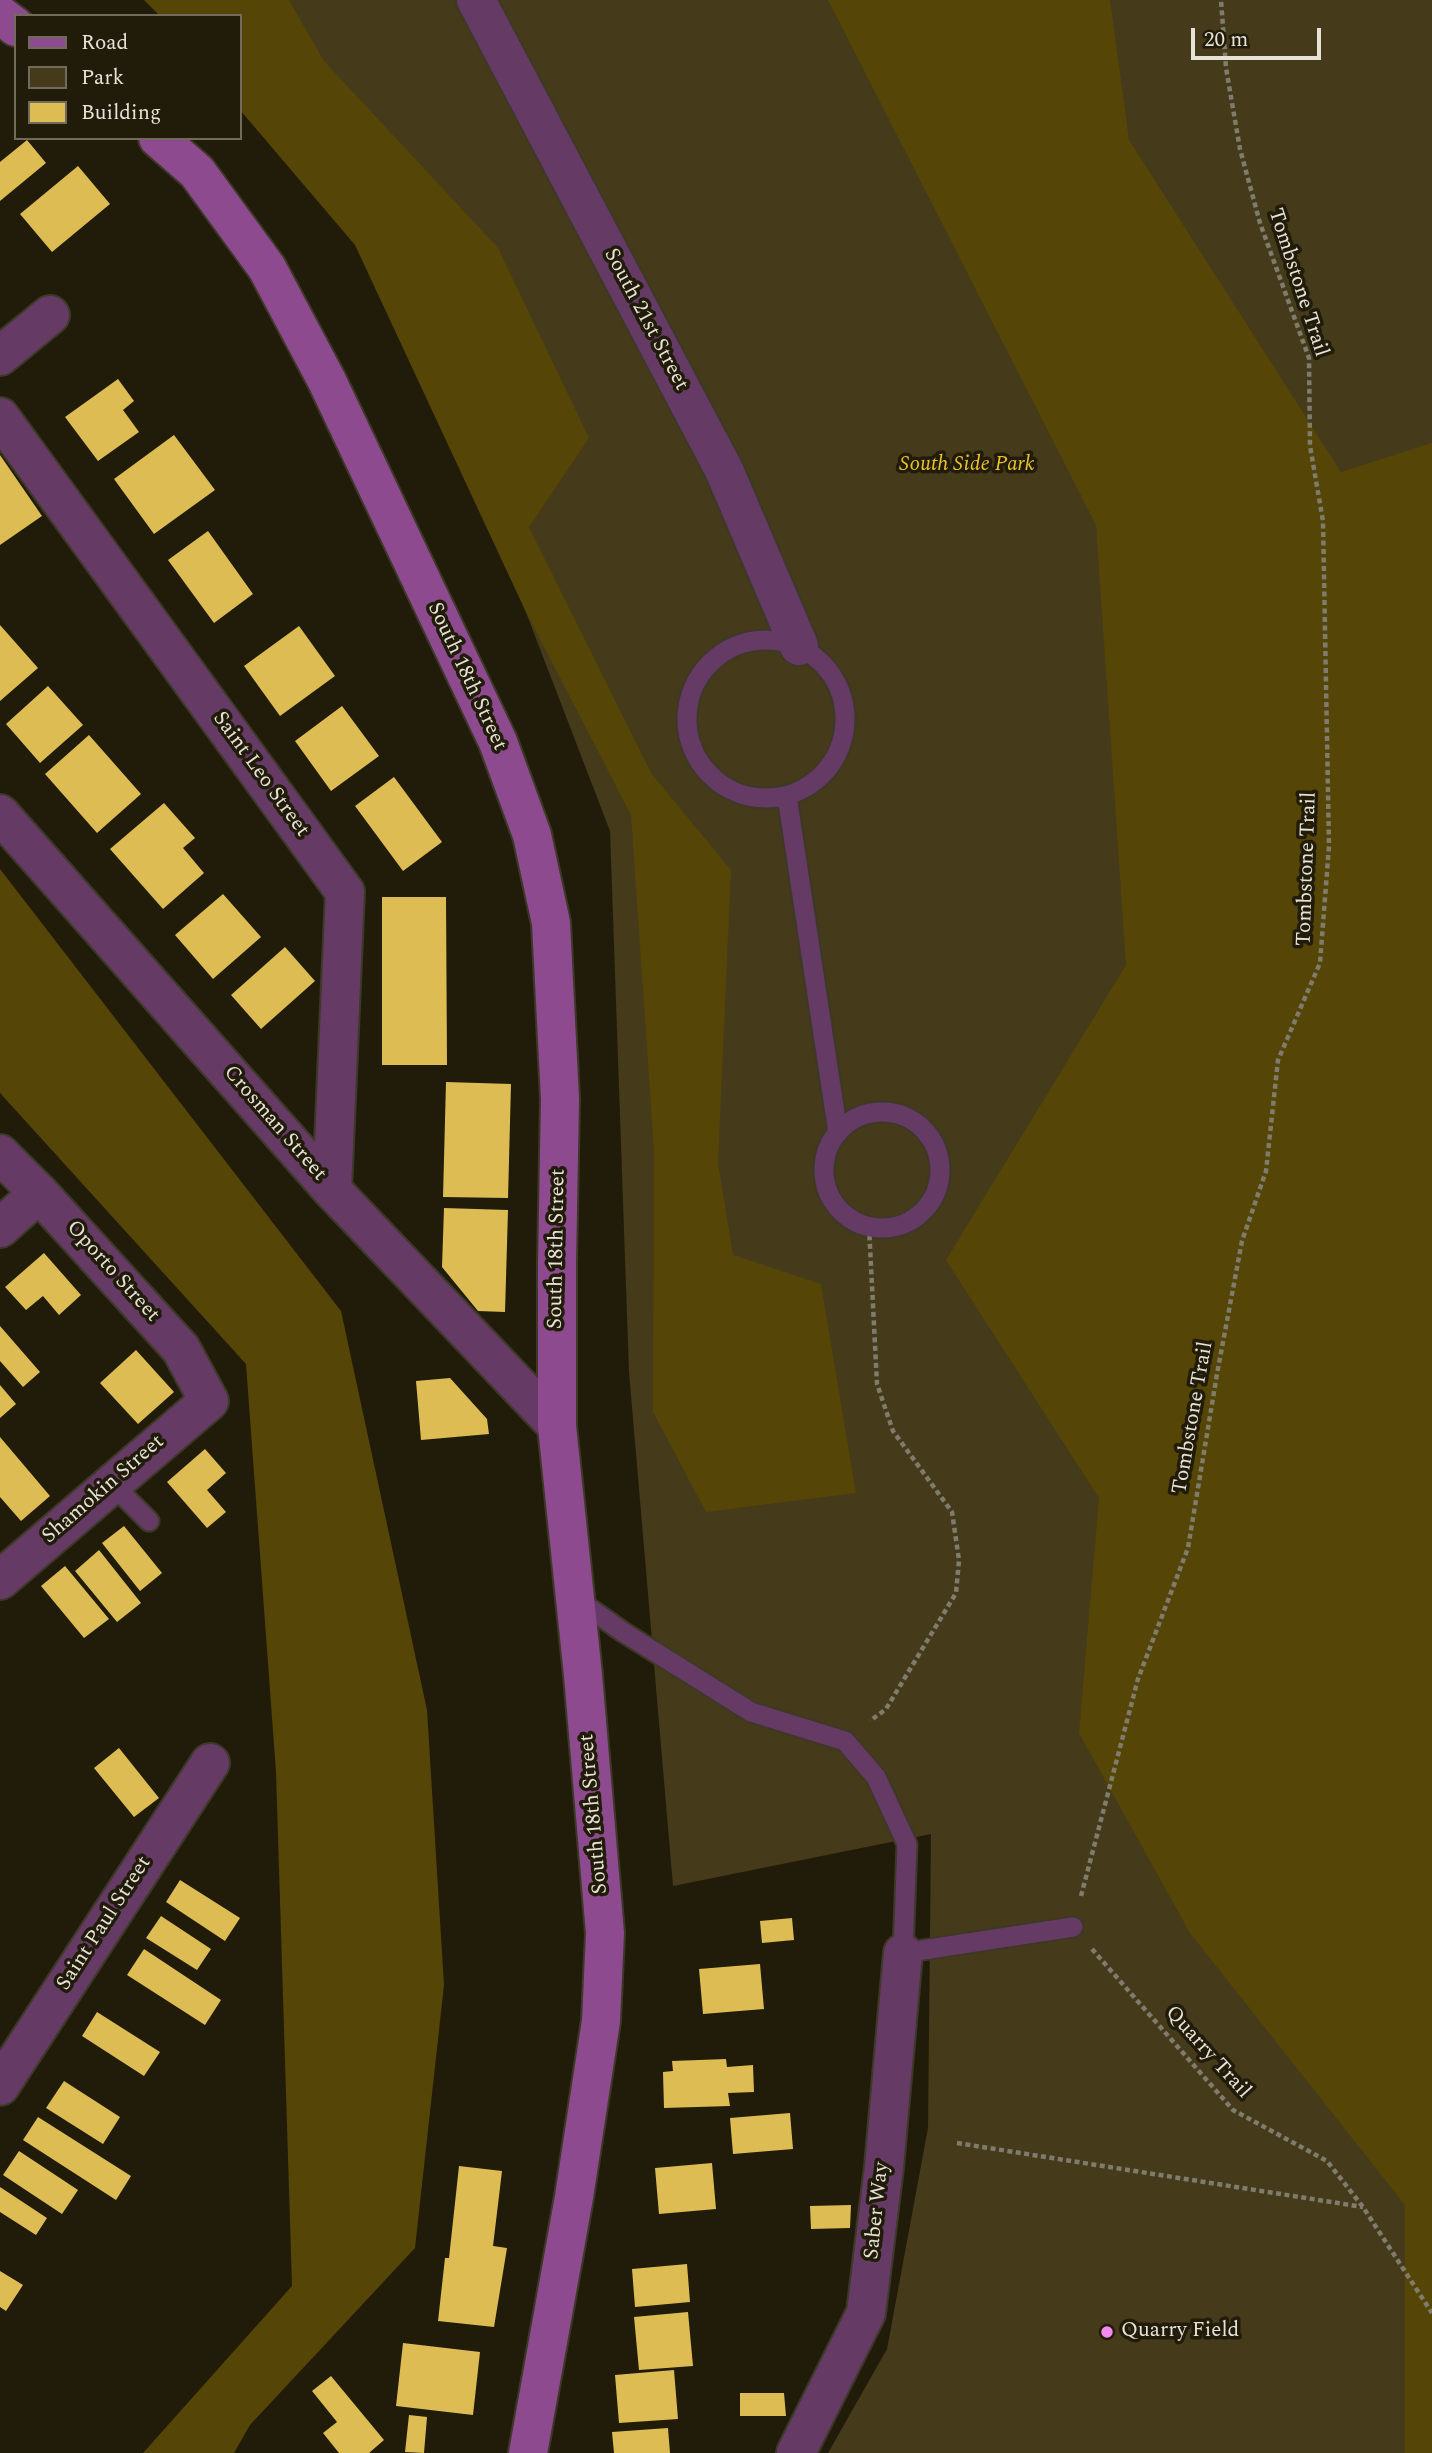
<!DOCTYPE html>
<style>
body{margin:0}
#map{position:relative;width:1432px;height:2453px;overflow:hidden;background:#211c0a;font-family:Spectral,serif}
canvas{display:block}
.legend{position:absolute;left:14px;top:14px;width:228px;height:126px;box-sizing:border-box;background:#211c0a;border:2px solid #706b5c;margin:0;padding:9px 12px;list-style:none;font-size:21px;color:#e6e2d7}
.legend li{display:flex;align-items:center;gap:14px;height:35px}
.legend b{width:35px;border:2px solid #706b5c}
.scale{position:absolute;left:1191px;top:28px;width:130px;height:32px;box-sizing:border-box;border:4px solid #e6e2d7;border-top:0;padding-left:9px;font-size:21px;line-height:24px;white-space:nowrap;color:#e6e2d7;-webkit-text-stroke:5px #211c0a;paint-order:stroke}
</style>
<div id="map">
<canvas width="1432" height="2453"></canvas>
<ul class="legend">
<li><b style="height:9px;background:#8e4a8f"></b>Road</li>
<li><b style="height:19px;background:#453b1a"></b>Park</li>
<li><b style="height:19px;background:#ddbd53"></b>Building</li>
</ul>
<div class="scale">20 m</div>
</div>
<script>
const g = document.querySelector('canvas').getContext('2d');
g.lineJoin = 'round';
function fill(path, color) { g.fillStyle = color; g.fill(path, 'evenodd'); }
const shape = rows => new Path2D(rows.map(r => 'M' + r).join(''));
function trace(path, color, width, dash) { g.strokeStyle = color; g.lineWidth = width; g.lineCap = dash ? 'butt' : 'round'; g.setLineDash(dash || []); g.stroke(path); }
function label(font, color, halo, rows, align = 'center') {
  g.font = font + ' Spectral,serif'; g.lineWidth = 7; g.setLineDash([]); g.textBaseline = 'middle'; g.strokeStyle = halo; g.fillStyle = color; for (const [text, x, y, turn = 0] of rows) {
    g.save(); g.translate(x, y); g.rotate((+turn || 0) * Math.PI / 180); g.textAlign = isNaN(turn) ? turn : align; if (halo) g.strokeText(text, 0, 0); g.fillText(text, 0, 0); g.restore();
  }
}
const green = shape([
 [169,0,1432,0,1432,2453,828,2453,887,2349,928,2128,931,1834,673,1886,629,1372,610,831,384,243,240,16]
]);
const forest = shape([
 [144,0,289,0,324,61,498,248,589,438,529,527,651,773,731,870,718,1163,733,1255,821,1284,856,1493,706,1512,653,1412,654,1150,631,815,525,610,355,245,240,110,240,16,160,16],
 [828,0,1110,0,1129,140,1341,472,1432,443,1432,2453,1405,2453,1405,2205,1190,1933,1079,1733,1099,1498,946,1260,1126,965,1096,525],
 [0,869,341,1311,427,1710,444,1985,415,2248,250,2425,234,2453,143,2453,292,2286,276,1772,246,1364,0,1093]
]);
const building = shape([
 [27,140,46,163,0,201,0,162],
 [78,166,110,204,52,252,20,214],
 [118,379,134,401,123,410,139,432,98,461,65,417],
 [174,435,215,490,154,534,114,479],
 [0,455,42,516,0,545],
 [208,531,253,594,214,623,168,560],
 [0,625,38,668,0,701],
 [299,626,335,676,280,716,244,666],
 [48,686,83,725,40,763,6,724],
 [342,706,379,756,331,791,295,741],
 [89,735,141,794,97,833,45,774],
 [394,777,442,842,403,871,355,806],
 [164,803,195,838,183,848,204,873,163,909,110,849],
 [223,894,261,937,213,979,175,935],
 [382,897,446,897,447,1065,382,1065],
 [285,947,315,981,261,1029,231,995],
 [446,1082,511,1084,508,1198,443,1197],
 [444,1208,508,1210,505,1312,478,1311,442,1267],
 [44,1253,81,1295,59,1315,43,1296,26,1310,5,1287],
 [0,1326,40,1372,23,1387,0,1361],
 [136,1350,174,1392,138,1424,100,1383],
 [450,1378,487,1419,489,1434,421,1440,416,1381],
 [0,1385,16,1404,0,1418],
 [0,1437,50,1496,21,1521,0,1497],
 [205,1449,226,1473,207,1490,226,1512,207,1528,167,1482],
 [124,1526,162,1573,140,1591,102,1543],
 [99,1550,141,1603,117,1622,75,1571],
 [65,1566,109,1619,84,1638,41,1586],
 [119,1748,159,1798,134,1817,94,1768],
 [180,1880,240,1918,225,1941,166,1902],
 [161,1916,211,1949,197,1970,146,1938],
 [792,1918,794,1940,762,1943,760,1921],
 [144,1949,221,2000,205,2025,127,1975],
 [760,1964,764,2009,703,2014,699,1969],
 [97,2012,160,2052,144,2076,82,2036],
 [726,2059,727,2067,753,2065,754,2092,728,2093,730,2106,664,2108,663,2072,673,2071,672,2061],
 [64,2081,120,2117,103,2144,46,2108],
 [790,2113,793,2149,733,2154,730,2118],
 [38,2117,131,2176,116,2200,23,2140],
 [19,2151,78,2190,62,2214,3,2175],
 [712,2163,716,2209,659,2214,655,2168],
 [459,2166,502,2171,493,2246,507,2248,494,2327,438,2321,445,2258,449,2258],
 [0,2187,47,2218,36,2235,0,2212],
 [851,2205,850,2228,811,2229,810,2206],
 [687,2264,690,2302,635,2307,632,2269],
 [0,2271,23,2285,6,2311,0,2307],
 [688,2312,693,2366,639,2370,634,2317],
 [403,2343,480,2352,473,2415,396,2406],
 [674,2370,678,2419,619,2423,615,2375],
 [331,2376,384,2440,369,2453,339,2453,323,2433,337,2422,312,2391],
 [740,2393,784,2393,786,2416,740,2416],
 [409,2415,427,2417,424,2453,405,2452],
 [668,2428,670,2453,614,2453,612,2432]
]);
const path = shape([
 [869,1227,877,1384,893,1431,952,1512,959,1560,956,1593,886,1709,870,1721],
 [1081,1896,1138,1679,1188,1548,1217,1374,1242,1241,1266,1171,1278,1060,1320,963,1329,846,1323,521,1310,446,1309,358,1260,223,1240,149,1226,68,1221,0],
 [1092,1949,1233,2110,1327,2161,1363,2207,1432,2313],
 [957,2143,1363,2207]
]);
const lane = shape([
 '687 719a79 79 0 1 1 158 0a79 79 0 1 1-158 0Z',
 [787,796,838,1133],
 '824 1170a58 58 0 1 1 116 0a58 58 0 1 1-116 0Z',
 [111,1483,149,1521],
 [575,1598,623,1632,751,1712,845,1741,876,1777,907,1844,903,1953,1073,1927]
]);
const street = shape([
 [476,0,724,470,799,646],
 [0,356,50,315],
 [0,417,345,892,332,1190],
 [0,814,332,1190,557,1426],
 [0,1154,39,1193,181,1349,209,1401,0,1580],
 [0,1228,39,1193],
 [0,2086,210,1763],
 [796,2453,866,2313,884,2167,903,1953]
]);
const secondary = shape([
 [0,15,16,27],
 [158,138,197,172,267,268,327,381,498,742,532,835,551,923,560,1099,557,1264,557,1426,583,1675,605,1933,601,2021,574,2197,528,2453]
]);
const markers = [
 [1107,2332,7,"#f28af2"]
];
const streetNames = [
 ["Tombstone Trail",1297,283,72],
 ["South 21st Street",645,320,62],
 ["South 18th Street",466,677,65],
 ["Saint Leo Street",260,775,54],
 ["Tombstone Trail",1308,869,-88],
 ["Crosman Street",274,1124,49],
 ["South 18th Street",558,1249,-89],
 ["Oporto Street",112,1272,48],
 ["Tombstone Trail",1194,1418,-80],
 ["Shamokin Street",104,1490,-41],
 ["South 18th Street",595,1814,-95],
 ["Saint Paul Street",105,1924,-57],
 ["Quarry Trail",1207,2053,48],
 ["Saber Way",878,2211,-84]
];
const parkNames = [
 ["South Side Park",967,466]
];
const poiNames = [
 ["Quarry Field",1121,2332]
];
fill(green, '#453b1a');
fill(forest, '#554506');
fill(building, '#ddbd53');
trace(lane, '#3d3827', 23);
trace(street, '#3d3827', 42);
trace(secondary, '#3d3827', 42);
trace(path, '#807c6d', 4.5, [5, 3.5]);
trace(lane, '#653b65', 19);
trace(street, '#653b65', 38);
trace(secondary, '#8e4a8f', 38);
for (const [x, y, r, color] of markers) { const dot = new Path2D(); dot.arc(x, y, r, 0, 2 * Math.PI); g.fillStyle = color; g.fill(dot); trace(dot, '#211c0a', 2.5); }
label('21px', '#e6e2d7', '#211c0a', streetNames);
label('italic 21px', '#ebc22a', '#211c0a', parkNames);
label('21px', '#e6e2d7', '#211c0a', poiNames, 'left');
</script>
